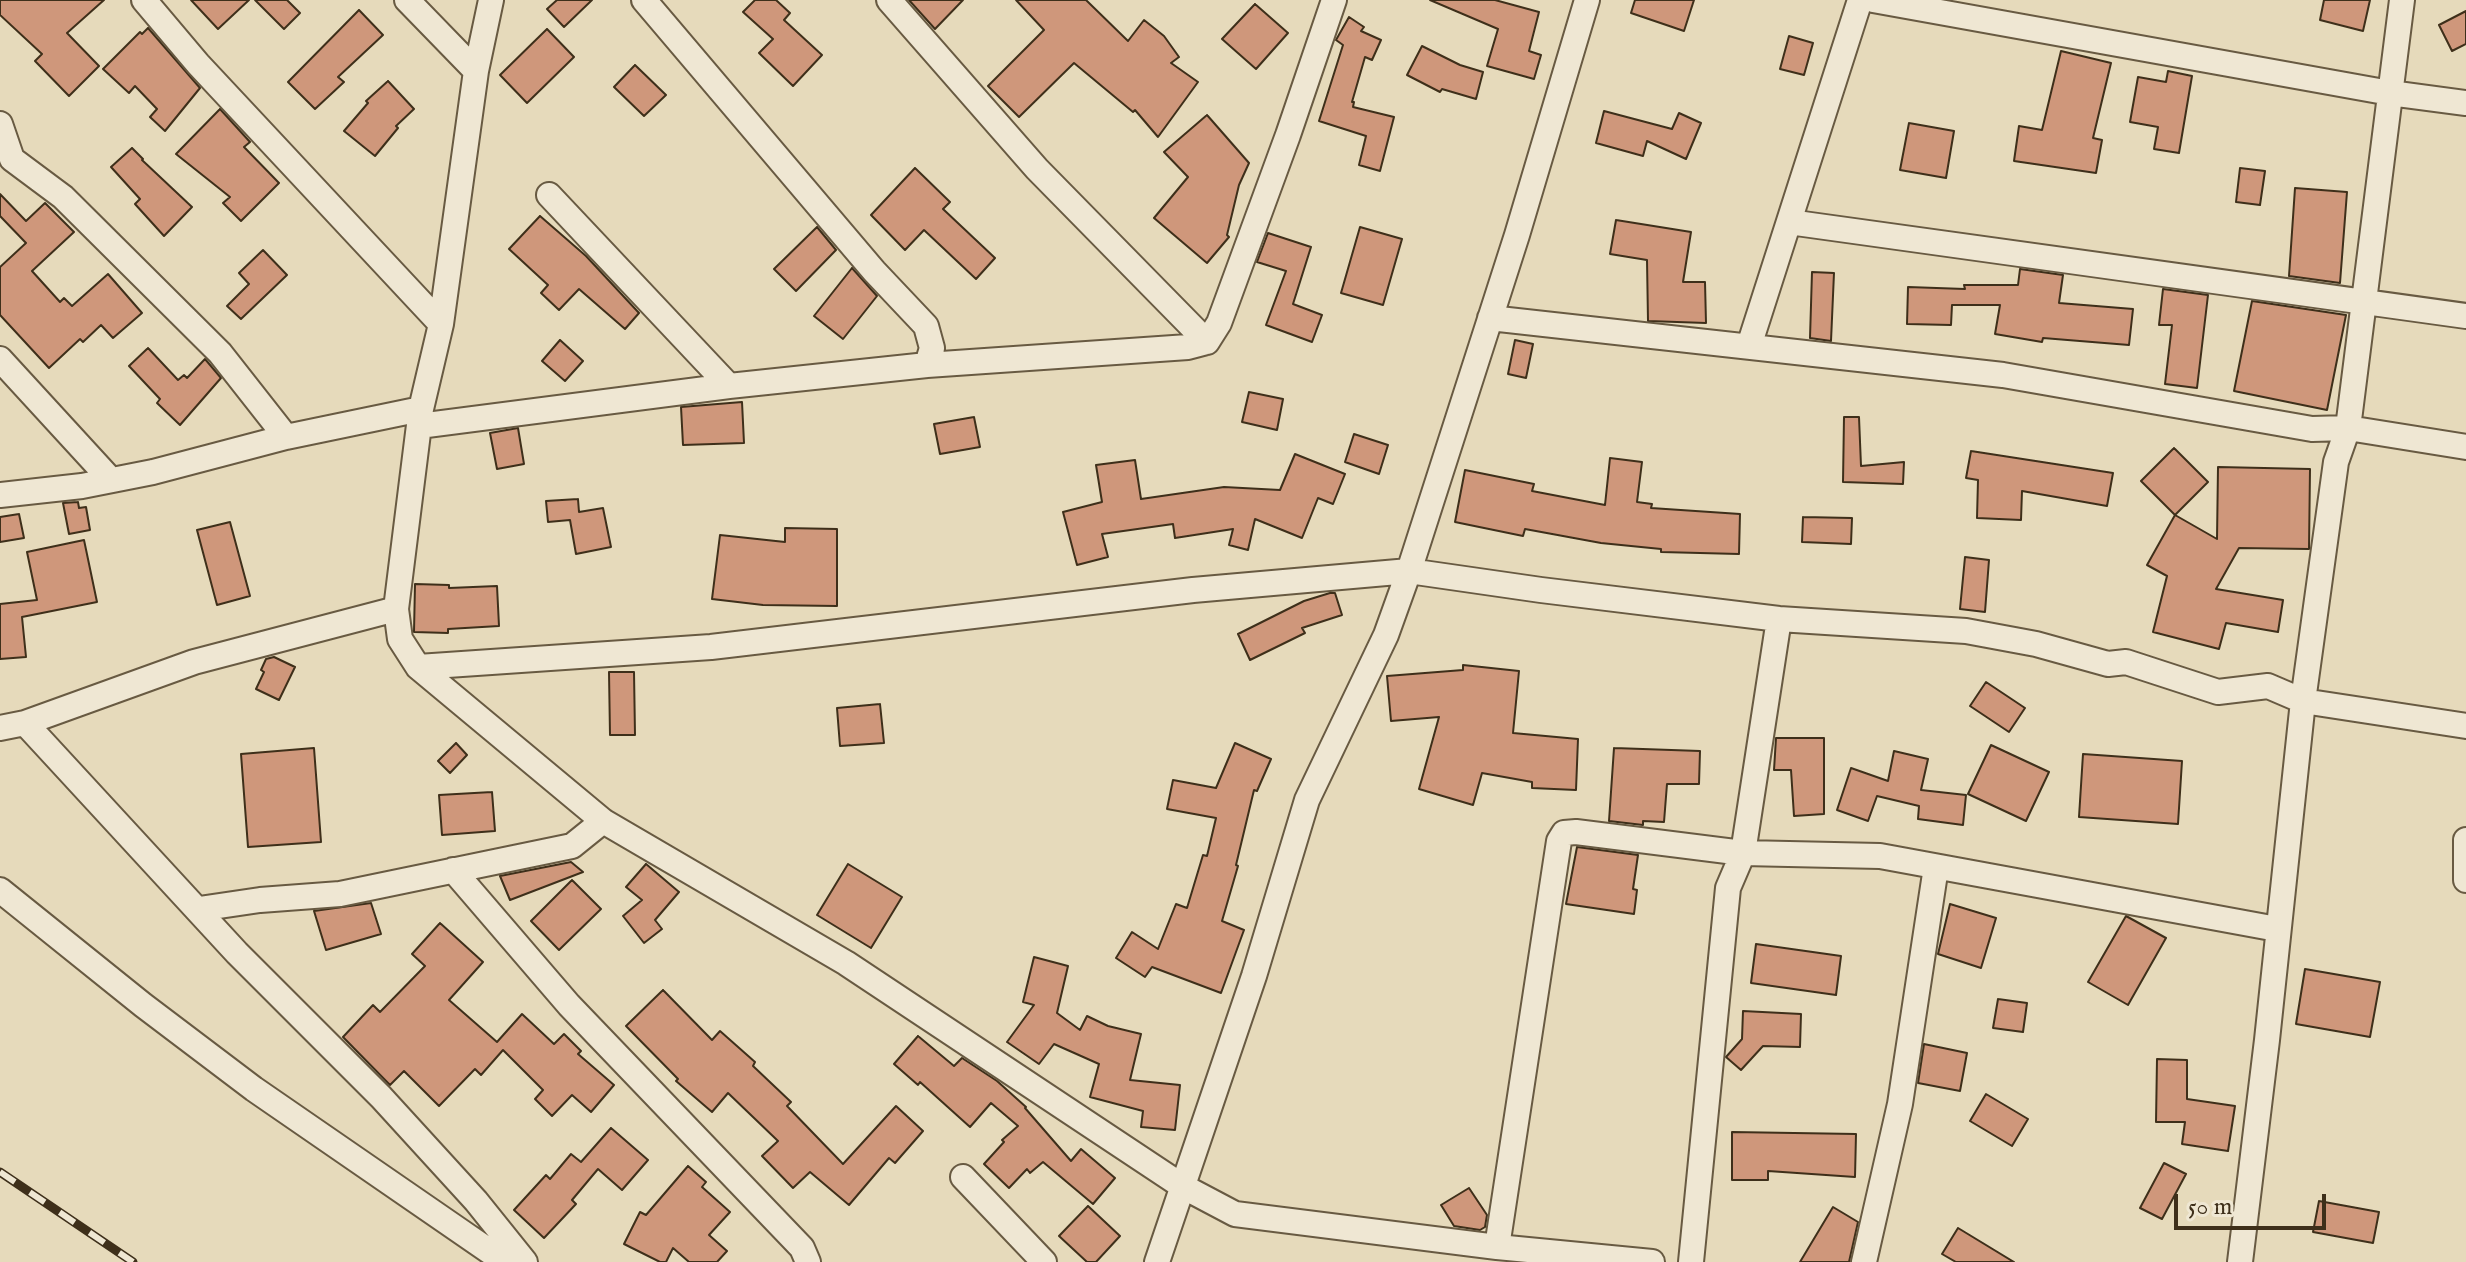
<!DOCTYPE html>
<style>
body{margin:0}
#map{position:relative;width:2466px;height:1262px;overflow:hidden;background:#e6dabb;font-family:"IM FELL English",serif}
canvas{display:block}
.scale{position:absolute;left:2174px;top:1194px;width:152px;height:36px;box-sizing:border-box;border:4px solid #3e2f1a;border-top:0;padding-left:10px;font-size:24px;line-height:28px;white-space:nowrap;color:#3e2f1a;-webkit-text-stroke:6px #efe7d3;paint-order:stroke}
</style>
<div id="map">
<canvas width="2466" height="1262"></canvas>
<div class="scale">50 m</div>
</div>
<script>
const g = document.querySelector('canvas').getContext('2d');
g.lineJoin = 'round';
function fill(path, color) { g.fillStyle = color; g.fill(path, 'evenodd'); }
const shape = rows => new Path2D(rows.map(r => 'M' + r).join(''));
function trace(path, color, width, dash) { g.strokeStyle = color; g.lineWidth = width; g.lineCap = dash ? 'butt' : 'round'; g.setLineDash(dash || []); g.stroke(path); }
const building = shape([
 [0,0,104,0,67,33,99,66,69,96,35,61,42,54,0,15,0,0],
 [191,0,249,0,218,29,191,0],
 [255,0,287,0,300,13,284,29,255,0],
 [557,0,592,0,564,27,547,9,557,0],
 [755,0,776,0,790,13,784,20,822,55,793,86,759,53,773,39,743,12,755,0],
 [909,0,963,0,935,29,909,0],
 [1016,0,1086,0,1128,41,1144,20,1164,36,1179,57,1171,63,1198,82,1158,137,1135,110,1133,112,1074,63,1019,117,988,86,1044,30,1016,0],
 [1430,0,1495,0,1539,12,1529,51,1541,55,1534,79,1487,66,1498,29,1430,0],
 [1635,0,1694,0,1684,31,1631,13,1635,0],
 [2324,0,2370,0,2363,31,2320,20,2324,0],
 [1255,4,1288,33,1256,69,1222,39,1255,4],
 [359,10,383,35,338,77,344,82,315,109,288,82,359,10],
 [2466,11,2466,44,2452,51,2439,25,2466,11],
 [1349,17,1364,27,1361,31,1381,40,1372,60,1365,57,1352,102,1354,102,1353,107,1394,117,1380,171,1359,165,1366,136,1319,121,1343,45,1336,40,1349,17],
 [148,28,200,88,165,131,150,117,157,109,135,86,129,93,103,69,140,32,142,34,148,28],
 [547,29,574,57,527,103,500,75,547,29],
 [1789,36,1813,43,1804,75,1780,69,1789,36],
 [1422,46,1460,65,1483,72,1476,99,1442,89,1440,92,1407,75,1422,46],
 [2061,51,2111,63,2093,138,2102,140,2096,173,2014,161,2019,126,2042,130,2061,51],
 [635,65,666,95,644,116,614,87,635,65],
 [2168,71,2192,76,2179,153,2154,149,2158,127,2130,122,2138,77,2166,82,2168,71],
 [388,81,414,109,396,126,398,128,375,156,344,131,368,103,366,101,388,81],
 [220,109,250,142,244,147,279,183,241,221,223,203,230,197,176,154,220,109],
 [1604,111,1672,129,1679,113,1701,123,1686,159,1647,141,1643,156,1596,143,1604,111],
 [1207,115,1249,163,1239,185,1227,235,1229,237,1207,263,1154,218,1188,177,1164,152,1207,115],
 [1909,123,1954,131,1946,178,1900,170,1909,123],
 [132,148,143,159,142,160,192,207,164,236,135,204,140,199,111,167,132,148],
 [915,168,950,202,943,209,995,258,976,279,924,230,905,250,871,215,915,168],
 [2240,168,2265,171,2260,205,2236,202,2240,168],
 [2295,188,2347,192,2340,283,2289,276,2295,188],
 [0,194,26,221,45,203,74,232,32,271,60,302,64,298,72,306,108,274,142,313,113,338,101,325,83,342,80,339,49,368,0,315,0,267,26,243,0,216,0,194],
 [540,216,586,256,639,313,625,329,579,289,559,310,541,293,548,285,509,249,540,216],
 [1616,220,1691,232,1683,282,1705,282,1706,323,1648,321,1647,260,1610,254,1616,220],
 [817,227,836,250,796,291,774,269,817,227],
 [1360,227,1402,239,1383,305,1341,293,1360,227],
 [1268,233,1311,247,1293,304,1322,315,1312,342,1266,325,1286,271,1257,262,1268,233],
 [263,250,287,275,241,319,227,306,249,284,239,273,263,250],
 [852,268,877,296,843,339,814,316,852,268],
 [2020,269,2063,275,2059,303,2133,309,2129,345,2043,338,2042,342,1995,334,2000,305,1952,305,1951,325,1907,324,1908,287,1965,289,1964,285,2018,285,2020,269],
 [1812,272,1834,273,1831,341,1810,338,1812,272],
 [2163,289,2208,295,2197,388,2165,384,2172,325,2159,325,2163,289],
 [2252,301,2346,315,2327,410,2234,391,2252,301],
 [560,340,583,361,565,381,542,361,560,340],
 [1515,340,1533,344,1526,378,1508,374,1515,340],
 [148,348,178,380,184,375,187,378,205,359,221,378,180,425,157,403,160,399,129,366,148,348],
 [1249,392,1283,399,1277,430,1242,422,1249,392],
 [742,402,744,443,683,445,681,407,742,402],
 [974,417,980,447,940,454,934,424,974,417],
 [1844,417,1859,417,1861,466,1904,462,1903,484,1843,482,1844,417],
 [518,428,524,464,497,469,490,433,518,428],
 [1354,434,1388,445,1379,474,1345,462,1354,434],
 [2174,448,2208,482,2175,515,2141,481,2174,448],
 [1971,451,2113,473,2107,506,2022,491,2021,520,1977,518,1978,480,1966,478,1971,451],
 [1295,454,1345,474,1333,504,1318,498,1302,538,1255,519,1248,550,1229,545,1233,529,1175,538,1173,524,1102,534,1108,557,1077,565,1063,512,1102,502,1096,465,1135,460,1141,499,1224,487,1280,490,1295,454],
 [1610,458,1642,462,1637,502,1652,504,1651,508,1740,514,1739,554,1661,552,1661,549,1601,543,1525,529,1523,536,1455,522,1465,470,1534,484,1532,491,1605,505,1610,458],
 [2218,467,2310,469,2309,549,2239,548,2216,589,2283,600,2278,632,2226,623,2219,649,2153,632,2167,576,2147,565,2175,515,2217,539,2218,467],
 [578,499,579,512,603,508,611,547,576,554,570,520,548,522,546,501,578,499],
 [78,502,79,508,86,507,90,530,69,534,63,503,78,502],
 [19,514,24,538,0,542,0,517,19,514],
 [1803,517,1852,518,1851,544,1802,542,1803,517],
 [230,522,250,596,217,605,197,530,230,522],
 [785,528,837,529,837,606,763,605,712,599,720,535,785,542,785,528],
 [84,540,97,602,22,617,26,657,0,659,0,604,37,600,27,552,84,540],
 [1965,557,1989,560,1985,612,1960,609,1965,557],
 [415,584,449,585,449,588,497,586,499,626,448,629,448,633,414,632,415,584],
 [1330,593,1335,593,1342,615,1302,628,1305,633,1250,660,1238,634,1304,601,1330,593],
 [274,657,295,667,279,700,256,689,264,672,261,670,266,659,274,657],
 [1463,665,1519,671,1513,733,1578,739,1576,790,1532,788,1532,782,1482,773,1473,805,1419,789,1439,717,1391,721,1387,676,1463,670,1463,665],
 [609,672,634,672,635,735,610,735,609,672],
 [1986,682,2025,708,2009,732,1970,706,1986,682],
 [880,704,884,743,840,746,837,708,880,704],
 [1776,738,1824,738,1824,814,1794,816,1791,770,1774,770,1776,738],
 [456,743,467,755,450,773,438,761,456,743],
 [1235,743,1271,759,1257,791,1254,790,1236,865,1238,866,1222,921,1244,930,1221,993,1152,967,1145,977,1116,958,1132,932,1158,949,1176,904,1187,908,1203,855,1207,856,1216,818,1167,809,1173,780,1216,788,1235,743],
 [1991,745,2049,772,2026,821,1968,794,1991,745],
 [314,748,321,842,248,847,241,754,314,748],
 [1614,748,1700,751,1699,784,1667,784,1664,822,1643,821,1643,825,1609,821,1614,748],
 [1894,751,1928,759,1921,790,1966,795,1963,825,1918,819,1919,806,1877,796,1868,821,1837,810,1851,768,1888,781,1894,751],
 [2083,754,2182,761,2178,824,2079,817,2083,754],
 [492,792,495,831,442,835,439,795,492,792],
 [1577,847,1638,855,1633,889,1637,890,1634,914,1566,904,1577,847],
 [571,862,583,872,510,900,500,876,571,862],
 [646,864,679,892,655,920,662,929,644,943,623,916,642,900,626,887,646,864],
 [848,864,902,897,871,948,817,915,848,864],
 [572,880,601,909,559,950,531,921,572,880],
 [371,903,381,934,326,950,314,911,371,903],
 [1950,904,1996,918,1981,968,1938,954,1950,904],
 [2126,916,2166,938,2128,1005,2088,982,2126,916],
 [440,923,483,962,449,1000,497,1042,522,1014,554,1044,564,1034,581,1051,578,1054,614,1085,591,1112,572,1095,552,1116,535,1099,543,1090,503,1050,481,1075,475,1069,439,1106,404,1071,390,1085,343,1037,373,1005,380,1012,425,966,412,954,440,923],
 [1756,944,1841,956,1836,995,1751,983,1756,944],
 [1034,957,1068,966,1057,1013,1080,1030,1087,1016,1108,1026,1141,1034,1130,1080,1180,1085,1175,1130,1141,1127,1143,1111,1090,1097,1099,1064,1054,1044,1039,1064,1007,1042,1034,1005,1023,1002,1034,957],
 [2305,969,2380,982,2370,1037,2296,1024,2305,969],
 [663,990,712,1040,720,1031,755,1062,753,1066,791,1102,787,1106,843,1164,896,1106,923,1131,895,1163,889,1158,849,1205,810,1172,793,1188,762,1156,778,1141,728,1093,712,1112,676,1081,678,1079,626,1026,663,990],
 [1998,999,2027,1003,2023,1032,1993,1028,1998,999],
 [1743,1011,1801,1014,1800,1047,1763,1046,1741,1070,1726,1057,1742,1039,1743,1011],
 [918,1036,954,1066,962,1058,997,1081,1026,1107,1025,1108,1071,1161,1081,1149,1115,1178,1093,1204,1043,1162,1030,1173,1027,1169,1009,1188,984,1164,1004,1142,1002,1140,1018,1126,991,1103,970,1127,920,1082,918,1085,894,1064,918,1036],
 [1924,1044,1967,1053,1960,1091,1918,1083,1924,1044],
 [2157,1059,2187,1060,2187,1099,2235,1106,2228,1151,2182,1144,2185,1122,2156,1122,2157,1059],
 [1986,1094,2028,1119,2012,1146,1970,1121,1986,1094],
 [611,1128,648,1160,622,1190,598,1169,572,1200,576,1204,544,1238,514,1210,546,1175,550,1179,571,1154,581,1162,611,1128],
 [1732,1132,1856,1134,1855,1177,1768,1171,1768,1180,1732,1180,1732,1132],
 [2164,1163,2186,1174,2162,1219,2140,1208,2164,1163],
 [688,1166,706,1182,702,1187,730,1212,709,1235,727,1251,717,1262,689,1262,673,1248,666,1262,660,1262,624,1244,640,1212,646,1215,688,1166],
 [1469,1188,1487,1215,1485,1227,1480,1230,1454,1226,1441,1205,1469,1188],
 [2319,1201,2379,1212,2373,1243,2313,1232,2319,1201],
 [1088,1206,1120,1236,1096,1262,1087,1262,1059,1236,1088,1206],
 [1833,1207,1858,1222,1849,1262,1800,1262,1833,1207],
 [1958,1228,2014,1262,1956,1262,1942,1254,1958,1228]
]);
const street = shape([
 [144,0,198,64,441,324],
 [407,0,476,71],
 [491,0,476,71,441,324,421,409,396,609,400,639,418,667,603,821,846,963,1182,1186,1235,1214,1497,1247,1652,1262],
 [644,0,874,271,926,326,932,348,927,365],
 [889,0,1037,169,1207,342],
 [1873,0,2390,93,2466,103],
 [0,124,12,159,63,197,220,353,286,437],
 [549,195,729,386],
 [1789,222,2466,316],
 [1490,318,2003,375,2312,429,2348,428,2466,447],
 [1749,346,1860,0],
 [0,359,111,480],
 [419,426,729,386,927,365,1188,347,1207,342,1219,323,1288,135,1334,0],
 [0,495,82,486,153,472,286,437,421,409],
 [418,667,711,647,1193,590,1409,571,1541,590,1779,619,1966,631,2036,644,2108,664,2126,662,2218,692,2268,686,2303,701,2466,726],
 [25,723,237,953,381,1097,476,1201,525,1262],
 [0,728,25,723,194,662,396,609],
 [2466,840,2466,880],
 [453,870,569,1005,802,1248,808,1262],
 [0,890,143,1005,254,1089,505,1262],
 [199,909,260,900,340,894,572,846,603,821],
 [963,1177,1044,1262],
 [1497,1247,1559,841,1564,833,1576,832,1743,853,1880,856,2277,929],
 [1157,1262,1254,976,1307,800,1386,635,1409,571,1517,235,1587,0],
 [1691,1262,1728,888,1743,853,1779,619],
 [1864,1262,1900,1104,1936,867],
 [2240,1262,2267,1040,2303,701,2336,462,2348,428,2402,0]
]);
const rail = shape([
 [0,1172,133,1262]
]);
fill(building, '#cf977b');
trace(building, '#3e2f1a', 2);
trace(street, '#685a42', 28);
trace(street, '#efe7d3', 24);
trace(rail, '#3e2f1a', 9);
trace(rail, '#efe7d3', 6, [18]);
</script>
